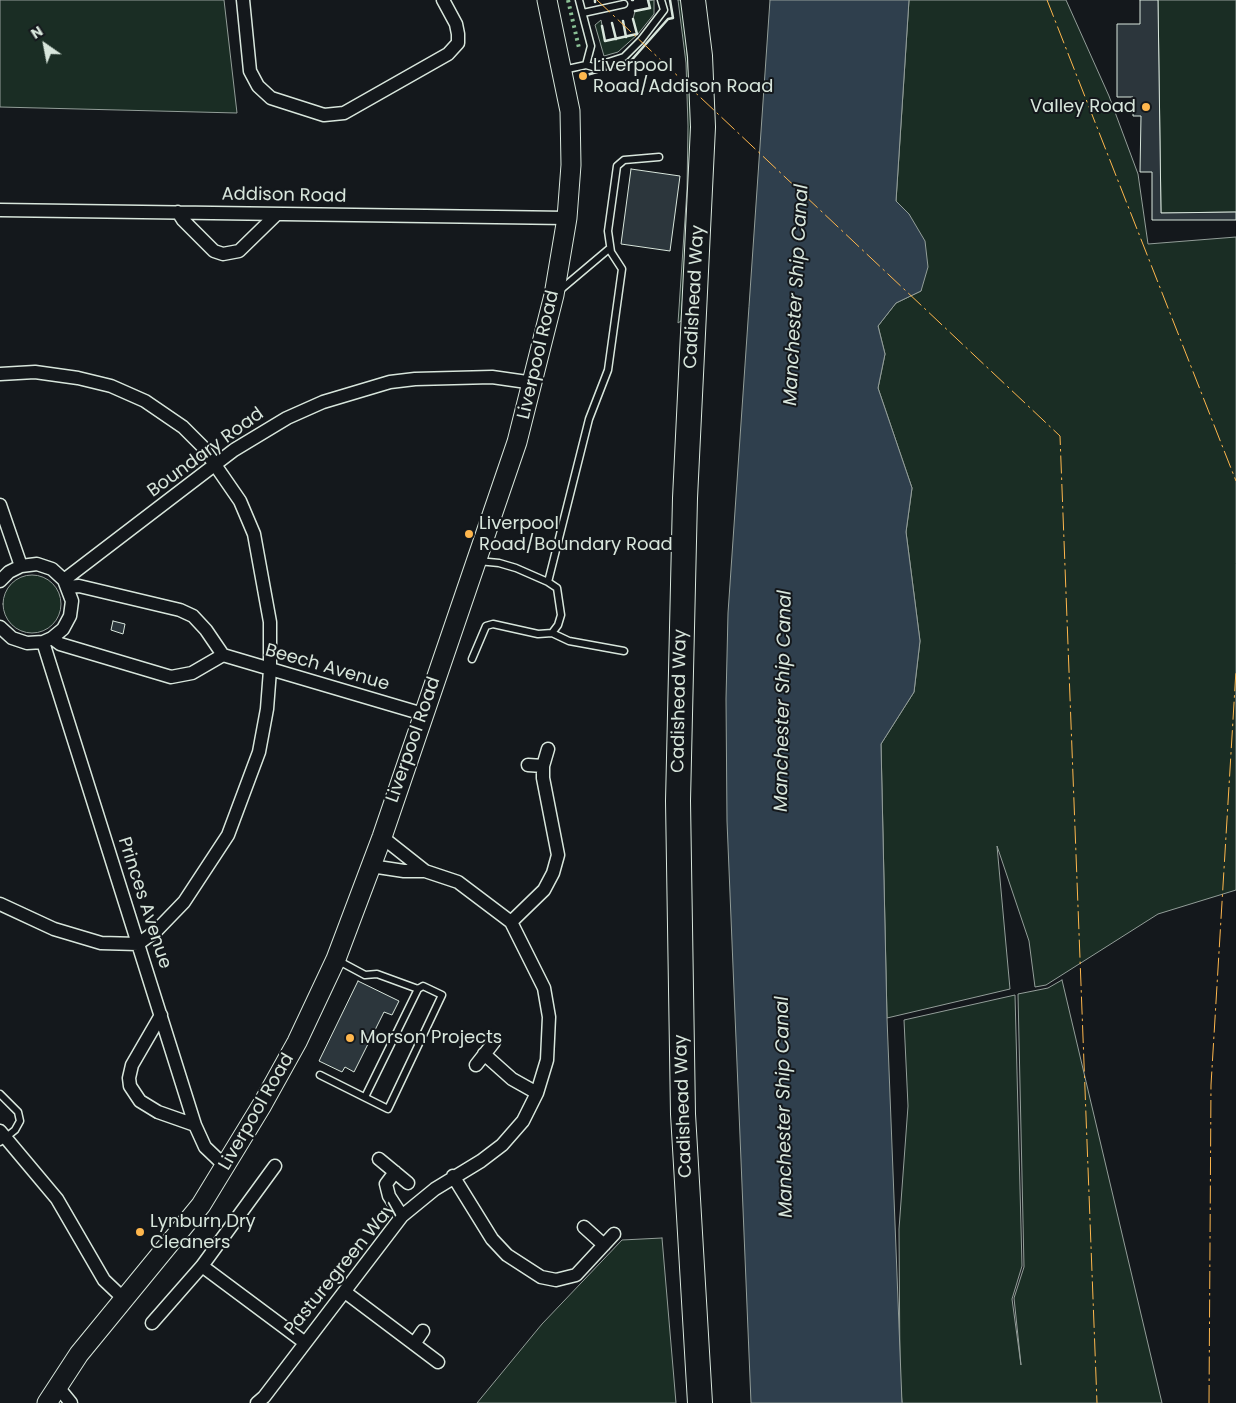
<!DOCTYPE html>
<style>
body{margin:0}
#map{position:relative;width:1236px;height:1403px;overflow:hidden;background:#14181c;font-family:Poppins,sans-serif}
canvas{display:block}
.north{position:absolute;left:20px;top:20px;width:50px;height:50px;-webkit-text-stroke:4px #14181c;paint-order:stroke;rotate:327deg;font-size:14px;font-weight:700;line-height:20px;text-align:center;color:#d8e6dc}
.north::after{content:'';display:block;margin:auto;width:18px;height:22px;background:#d8e6dc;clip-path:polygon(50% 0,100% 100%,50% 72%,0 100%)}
</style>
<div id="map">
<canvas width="1236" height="1403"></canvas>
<div class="north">N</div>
</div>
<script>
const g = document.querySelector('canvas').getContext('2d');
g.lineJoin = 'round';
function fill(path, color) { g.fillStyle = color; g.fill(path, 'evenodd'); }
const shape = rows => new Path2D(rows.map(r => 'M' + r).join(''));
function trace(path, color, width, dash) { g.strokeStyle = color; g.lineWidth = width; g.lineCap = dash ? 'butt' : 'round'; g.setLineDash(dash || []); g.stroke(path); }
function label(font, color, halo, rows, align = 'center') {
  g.font = font + ' Poppins,sans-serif'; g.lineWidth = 4; g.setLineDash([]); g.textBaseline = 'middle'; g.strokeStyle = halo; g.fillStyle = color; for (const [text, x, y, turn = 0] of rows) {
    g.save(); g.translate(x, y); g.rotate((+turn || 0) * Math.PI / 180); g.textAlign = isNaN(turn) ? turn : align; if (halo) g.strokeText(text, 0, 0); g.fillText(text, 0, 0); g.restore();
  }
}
const green = shape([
 [0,0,224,0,237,113,0,107,0,0],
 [654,0,654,14,638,34,618,52,604,56,595,25,601,20,605,41,637,34,633,19,635,11,649,8,648,1,654,0],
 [678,0,682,0,684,14,691,105,690,191,681,321,678,323,687,189,688,126,686,63,678,0],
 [909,0,1066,0,1109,96,1138,174,1148,244,1236,237,1236,890,1158,914,1046,985,1035,987,1029,941,997,846,1010,989,887,1018,881,744,914,692,920,641,906,532,912,488,878,388,885,354,878,326,896,303,921,291,909,214,896,201,909,0],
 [1158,0,1236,0,1236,212,1161,213,1158,0],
 '3 604a29 29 0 1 1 58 0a29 29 0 1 1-58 0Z',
 [1062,980,1162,1403,902,1403,900,1378,899,1229,908,1106,904,1020,1015,995,1022,1266,1012,1299,1021,1365,1014,1298,1024,1267,1018,994,1048,988,1062,980],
 [662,1238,676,1403,477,1403,542,1324,622,1240,662,1238]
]);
const water = shape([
 [770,0,909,0,896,201,909,214,925,241,928,267,921,291,896,303,878,326,885,354,878,388,912,488,906,532,920,641,914,692,881,744,887,1018,902,1403,751,1403,727,821,726,699,728,613,770,0]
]);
const building = shape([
 [1140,0,1158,0,1161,213,1236,212,1236,220,1152,220,1152,172,1140,172,1141,116,1133,116,1133,97,1117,97,1117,24,1140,24,1140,0],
 [631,169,680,176,670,251,621,244,631,169],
 [113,621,125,624,123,634,111,630,113,621],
 [358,981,399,1001,392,1015,384,1012,354,1072,345,1067,342,1072,319,1061,358,981]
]);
const lane = shape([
 [579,0,591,46,586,65,593,67,624,57,641,40,664,10,661,0],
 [583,13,624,4],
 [563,70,586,65],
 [559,291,610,248],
 [548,582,589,419,608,370,622,269,611,252,608,231,617,166,624,160,659,157],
 [552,633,569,641,624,651],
 [472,659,486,626,493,624,538,634,552,633,558,625,561,615,557,588,548,582,516,568,499,563,478,561],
 [320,1075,388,1109,442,995,423,986,418,989,377,974,365,975,337,960],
 [0,1094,18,1112,20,1121,15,1130,0,1142],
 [365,1097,418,989]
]);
const street = shape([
 [243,0,250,71,258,86,271,98,324,115,344,113,448,54,458,43,458,34,456,24,443,0],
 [0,210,567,218],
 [178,212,183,220,214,251,223,254,239,251,277,214],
 [0,374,35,372,78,378,111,386,145,401,183,427,202,446,240,501,254,534,270,622,270,670,267,709,259,752,228,835,184,902,156,931,138,944,101,943,54,929,0,904],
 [0,505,21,566],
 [64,580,234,450,287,418,323,402,390,382,415,379,492,377,534,383],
 [0,581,9,572,21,566,37,564,52,569,64,580,72,601,70,616,63,629,52,638,43,642,27,643,12,638,0,627],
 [68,587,79,586,180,610,193,616,206,630,223,655,423,714],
 [52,638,60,644,171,677,192,673,223,655],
 [43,642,195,1125,205,1147,226,1167],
 [528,765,543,766],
 [371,866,404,871,425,871],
 [511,922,544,890,553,873,558,855,543,778,543,766,548,749],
 [161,1015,132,1065,129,1078,130,1086,140,1101,158,1112,195,1125],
 [484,1054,512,1079,537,1093],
 [476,1065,494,1042],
 [0,1131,57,1199,104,1280,124,1299],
 [379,1159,408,1183],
 [395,1172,386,1184,389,1196,402,1216],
 [453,1176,492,1239,507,1255,541,1277,556,1280,576,1275,614,1234],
 [584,1227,604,1245],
 [202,1266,304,1342],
 [345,1292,438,1362],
 [152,1323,202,1266,275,1166],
 [414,1344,423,1331],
 [58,1387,71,1403],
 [257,1403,264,1397,402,1216,435,1189,481,1161,502,1145,523,1121,537,1093,547,1060,549,1017,544,988,511,922,458,882,425,871,382,837]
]);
const secondary = shape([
 [47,1403,79,1354,201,1205,262,1105,297,1042,336,959,382,837,517,442,554,295,567,218,571,165,570,111,547,0]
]);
const highway = shape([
 [693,0,700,56,703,127,685,498,678,801,683,1114,700,1403]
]);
const hedge = shape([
 [568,0,579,48]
]);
const wall = shape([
 [595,0,595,2],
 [632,0,633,0],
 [635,11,650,8,648,0],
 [623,21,626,37],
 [612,23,616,39],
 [602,26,605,41,637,34,633,19],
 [583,76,629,63,668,19,673,18,670,0]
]);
const power = shape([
 [597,0,1060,436,1097,1403],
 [1047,0,1236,481],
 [1209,1403,1211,1085,1236,670]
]);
const markers = [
 [583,76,5,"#ffb74d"],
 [1146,107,5,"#ffb74d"],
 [469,534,5,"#ffb74d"],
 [350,1038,5,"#ffb74d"],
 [140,1232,5,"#ffb74d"]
];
const poiNames = [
 ["Liverpool",593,66],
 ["Road/Addison Road",593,87],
 ["Valley Road",1136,107,"right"],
 ["Liverpool",479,524],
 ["Road/Boundary Road",479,545],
 ["Morson Projects",360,1038],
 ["Lynburn Dry",150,1222],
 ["Cleaners",150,1243]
];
const streetNames = [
 ["Addison Road",284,196,1],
 ["Cadishead Way",695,297,-87],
 ["Liverpool Road",539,355,-77],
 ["Boundary Road",206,453,-36],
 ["Beech Avenue",327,668,16],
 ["Cadishead Way",680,701,-89],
 ["Liverpool Road",414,740,-71],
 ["Princes Avenue",144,903,72],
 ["Cadishead Way",684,1106,-92],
 ["Liverpool Road",257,1112,-60],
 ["Pasturegreen Way",341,1269,-51]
];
const waterNames = [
 ["Manchester Ship Canal",797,295,-87],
 ["Manchester Ship Canal",784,701,-89],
 ["Manchester Ship Canal",785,1107,-91]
];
fill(green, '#1a2d24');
trace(green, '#939e99', 1);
fill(water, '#2f3f4d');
trace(water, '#939e99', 1);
fill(building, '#2c363c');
trace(building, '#d8e6dc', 1);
trace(lane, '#d8e6dc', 9);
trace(street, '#d8e6dc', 15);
trace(secondary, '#d8e6dc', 21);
trace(highway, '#d8e6dc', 26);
trace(lane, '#14181c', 6);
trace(street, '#14181c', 12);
trace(secondary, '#14181c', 19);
trace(highway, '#14181c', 24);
trace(hedge, '#8ac095', 4, [2.5, 4]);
trace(wall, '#d8e6dc', 2.5);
trace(power, '#ffb74d', 1, [18, 4, 2.5, 4]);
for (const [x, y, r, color] of markers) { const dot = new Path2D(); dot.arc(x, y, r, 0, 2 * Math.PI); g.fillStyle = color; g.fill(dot); trace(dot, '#14181c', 2); }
label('18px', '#d8e6dc', '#14181c', poiNames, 'left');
label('18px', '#d8e6dc', '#14181c', streetNames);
label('italic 19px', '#d8e6dc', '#14181c', waterNames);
</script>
